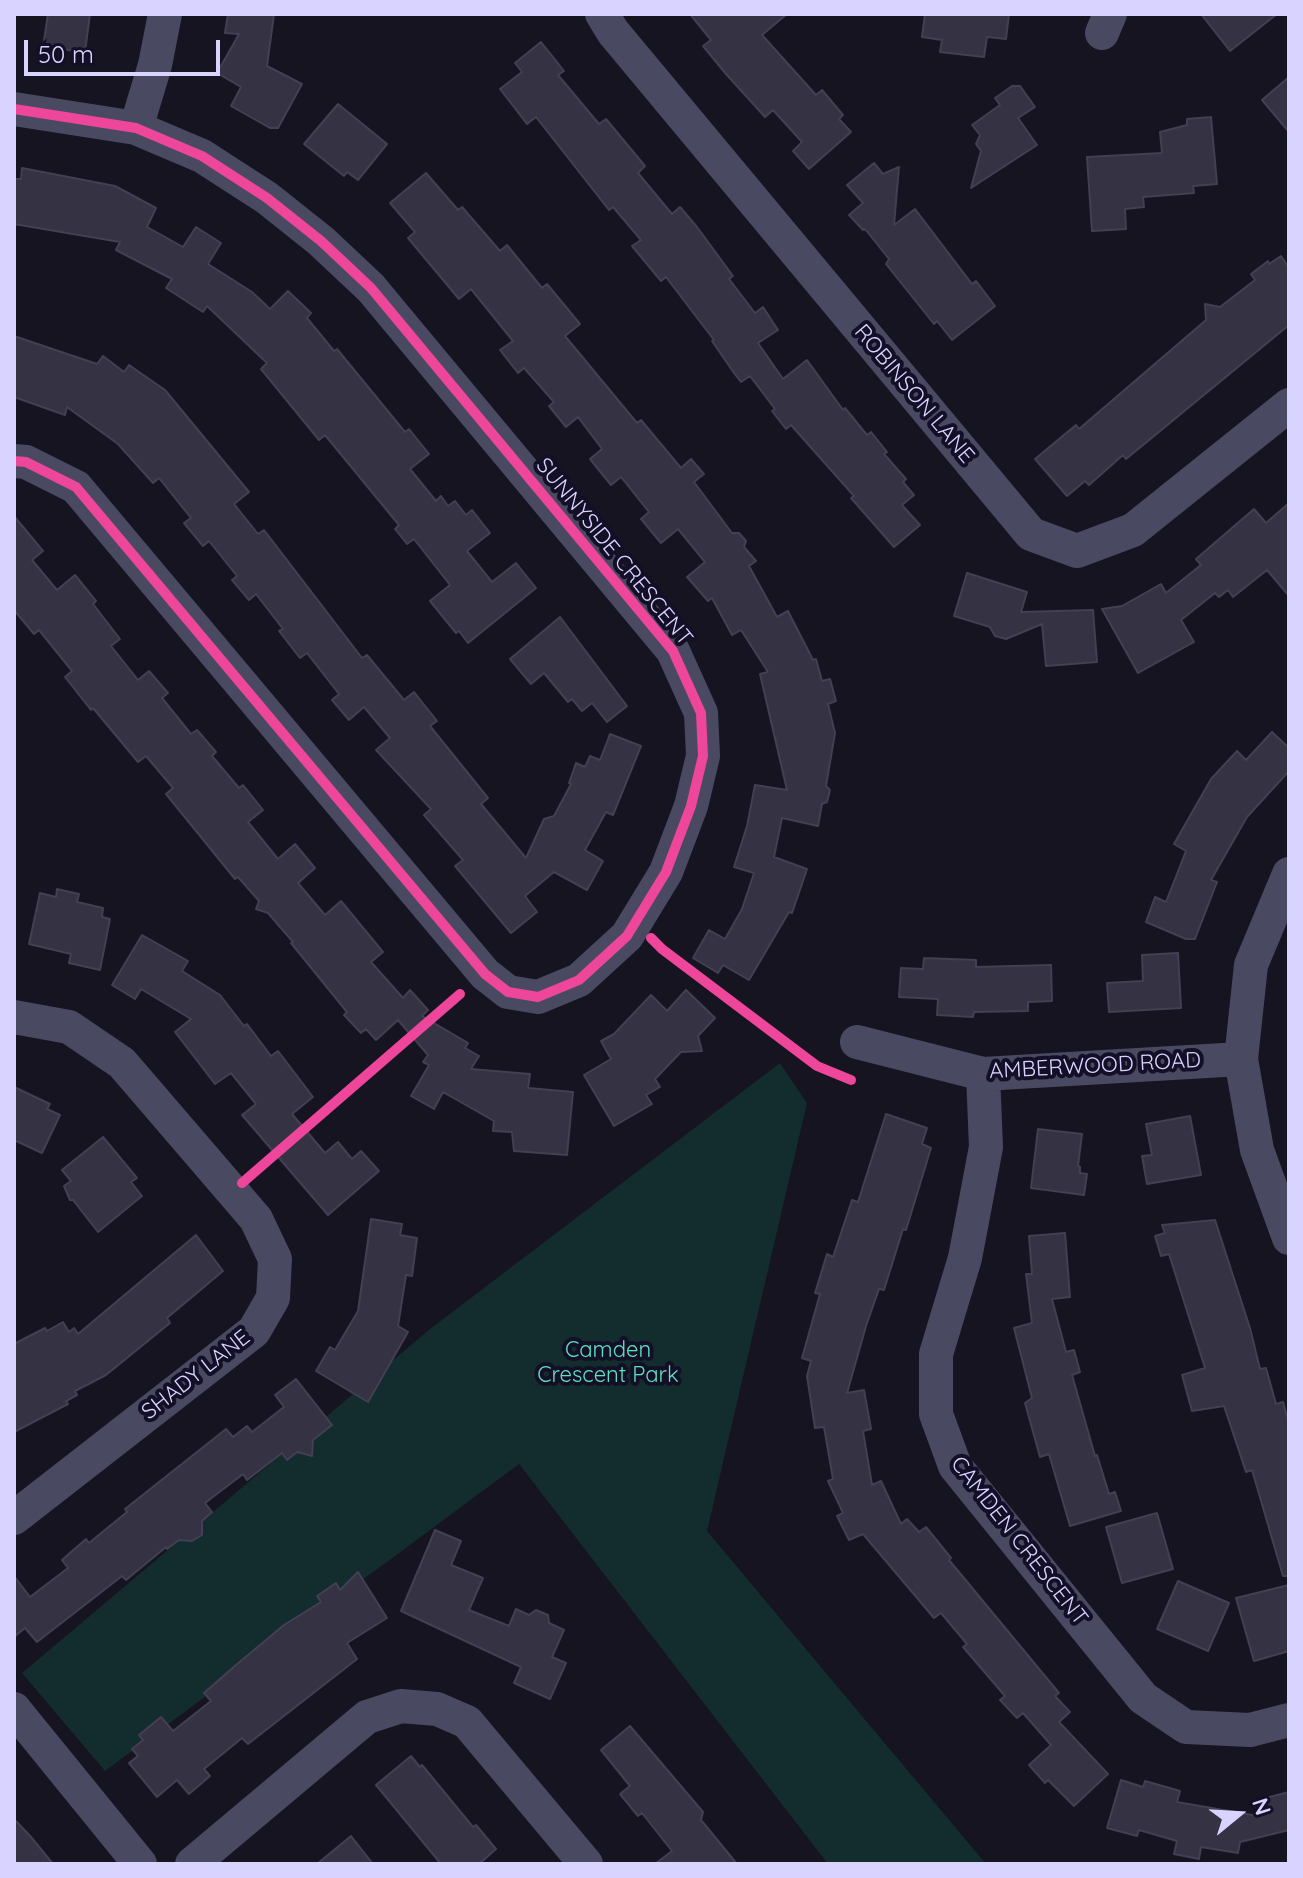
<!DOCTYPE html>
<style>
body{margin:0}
#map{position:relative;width:1303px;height:1878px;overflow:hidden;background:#161421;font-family:Quicksand,sans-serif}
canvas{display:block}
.frame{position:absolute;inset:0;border:16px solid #d9d4ff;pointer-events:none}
.north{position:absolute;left:1199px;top:1774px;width:80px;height:80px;-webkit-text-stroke:6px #130f26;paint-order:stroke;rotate:72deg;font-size:22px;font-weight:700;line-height:32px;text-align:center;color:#d9d4ff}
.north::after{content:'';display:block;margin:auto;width:28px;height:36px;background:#d9d4ff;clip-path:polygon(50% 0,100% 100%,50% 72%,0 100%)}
.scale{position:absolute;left:24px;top:40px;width:196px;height:36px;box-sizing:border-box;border:4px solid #d9d4ff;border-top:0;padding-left:10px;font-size:24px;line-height:28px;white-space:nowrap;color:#d9d4ff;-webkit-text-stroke:6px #130f26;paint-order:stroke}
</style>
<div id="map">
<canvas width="1303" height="1878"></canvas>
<div class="frame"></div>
<div class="north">N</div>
<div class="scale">50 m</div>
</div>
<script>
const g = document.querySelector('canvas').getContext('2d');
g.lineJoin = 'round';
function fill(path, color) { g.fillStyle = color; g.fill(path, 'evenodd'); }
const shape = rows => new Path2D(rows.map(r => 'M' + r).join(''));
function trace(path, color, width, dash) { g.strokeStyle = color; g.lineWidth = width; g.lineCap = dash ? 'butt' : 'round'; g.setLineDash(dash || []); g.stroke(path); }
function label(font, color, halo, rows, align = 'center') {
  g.font = font + ' Quicksand,sans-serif'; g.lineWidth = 8; g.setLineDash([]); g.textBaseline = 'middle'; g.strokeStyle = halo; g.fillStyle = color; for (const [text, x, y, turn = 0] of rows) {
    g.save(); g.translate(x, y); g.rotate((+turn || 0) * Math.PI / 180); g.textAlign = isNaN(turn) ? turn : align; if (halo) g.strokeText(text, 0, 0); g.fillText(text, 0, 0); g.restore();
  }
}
const green = shape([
 [780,1063,807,1103,707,1531,986,1864,828,1864,519,1464,105,1771,22,1673,430,1329]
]);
const building = shape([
 [48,14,90,14,85,52,43,47,48,14],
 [228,14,274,14,267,66,302,84,278,128,270,128,231,106,241,87,217,73,239,34,225,33,228,14],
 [690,14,787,14,762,35,816,95,822,90,843,115,839,119,851,132,809,169,793,151,802,142,773,110,765,117,726,74,703,46,711,40,690,14],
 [925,14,1009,14,1006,39,987,37,984,57,940,52,942,40,922,37,925,14],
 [1201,14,1277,14,1230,51,1201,14],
 [541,42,564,71,558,75,599,124,606,119,645,166,638,173,672,214,680,207,697,227,733,276,729,279,755,313,763,307,778,330,758,343,783,379,807,360,843,410,845,408,867,435,871,432,887,452,884,454,906,479,903,482,914,495,902,505,920,525,894,547,851,498,854,496,791,425,786,429,772,411,775,409,750,376,741,382,734,373,712,341,714,340,666,277,661,281,632,246,641,240,613,207,609,210,536,117,527,124,500,89,522,72,515,63,541,42],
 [1289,77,1289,132,1262,100,1289,77],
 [1012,86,1020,86,1035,107,1018,118,1037,145,971,188,981,151,976,144,980,135,972,125,1000,105,995,98,1012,86],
 [338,104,387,144,358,180,347,172,344,176,304,144,338,104],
 [1211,117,1217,184,1193,186,1194,193,1143,197,1144,207,1125,209,1126,229,1092,231,1087,157,1162,153,1160,132,1187,125,1187,119,1211,117],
 [874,163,883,174,899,167,894,225,915,209,972,284,976,281,995,306,952,340,937,321,934,324,886,264,889,259,865,229,863,230,849,215,863,203,847,185,874,163],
 [22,168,115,186,156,208,147,227,183,247,196,227,221,243,208,264,252,292,270,309,288,291,311,313,307,318,334,351,337,349,405,432,409,429,429,454,410,469,436,501,441,496,448,506,455,501,466,515,472,510,490,533,467,551,492,582,516,563,536,588,468,643,459,631,456,633,430,601,450,585,414,539,407,544,395,529,399,525,325,435,319,440,261,369,267,363,207,306,203,312,166,288,172,279,116,250,120,242,14,224,14,179,21,179,22,168],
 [426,173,458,210,462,207,500,251,507,245,542,288,547,284,580,324,565,336,637,423,641,420,681,468,691,459,704,474,694,482,732,533,739,533,746,541,744,547,756,561,749,566,777,617,788,611,813,660,816,659,822,681,830,679,836,701,828,704,835,733,826,786,830,790,827,802,822,804,818,826,782,818,774,857,807,869,792,913,789,912,749,980,723,965,718,973,693,958,709,930,725,939,742,909,754,873,734,867,747,826,755,785,787,790,760,674,768,672,741,630,732,635,712,598,708,601,687,577,705,562,678,529,661,543,641,519,649,512,621,477,611,485,590,459,602,449,578,417,566,427,549,406,554,402,524,368,518,373,500,350,513,341,471,289,459,299,408,238,415,232,390,203,426,173],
 [1281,256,1289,268,1289,325,1126,459,1123,455,1089,485,1085,481,1067,496,1035,459,1076,425,1079,429,1206,320,1205,304,1220,307,1255,280,1251,274,1268,261,1269,264,1281,256],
 [14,336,97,364,103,356,124,372,129,365,165,390,249,492,234,504,258,534,264,530,362,658,367,655,404,700,414,692,437,721,430,726,488,798,481,804,526,858,544,819,554,816,571,784,569,783,576,763,585,767,590,756,600,760,610,734,641,746,613,815,606,812,585,850,603,861,587,890,554,872,525,896,537,912,511,933,455,866,463,860,424,815,431,809,376,750,390,738,364,707,349,720,332,700,339,694,307,653,300,658,279,631,283,629,256,594,249,600,232,580,237,576,209,541,203,546,184,523,191,518,159,478,153,483,118,444,67,407,65,415,14,397,14,336],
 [1289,503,1289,596,1267,570,1233,597,1228,590,1219,597,1215,593,1181,620,1194,642,1138,673,1102,609,1122,606,1161,584,1166,593,1201,565,1196,559,1254,509,1266,523,1289,503],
 [14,516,43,551,32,560,57,590,75,575,96,601,93,604,120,639,111,646,138,680,149,671,168,693,162,698,191,734,197,730,216,752,212,756,239,788,243,785,263,810,248,822,278,859,295,844,315,868,298,883,325,915,341,901,383,952,371,962,403,998,410,990,428,1010,422,1016,468,1043,465,1048,479,1056,471,1069,530,1074,528,1088,573,1092,567,1155,514,1151,512,1132,493,1131,494,1121,443,1092,434,1109,411,1096,429,1065,423,1062,428,1055,398,1020,376,1040,366,1029,361,1033,344,1015,347,1012,291,943,293,942,268,913,256,909,259,901,238,877,235,879,166,794,173,788,146,756,138,762,93,708,91,710,65,677,72,671,39,630,34,634,14,610,14,516],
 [967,573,1027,592,1021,612,1093,610,1097,662,1046,666,1042,624,1006,639,995,636,990,627,954,616,967,573],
 [560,617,627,706,607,722,592,703,582,711,572,699,568,702,544,673,531,684,510,659,560,617],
 [1272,732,1289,748,1289,771,1247,817,1211,880,1217,882,1195,939,1186,939,1146,922,1155,897,1166,902,1186,851,1174,844,1211,779,1237,751,1246,760,1272,732],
 [57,889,79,894,77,902,103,908,102,917,110,919,100,970,69,963,71,954,29,944,40,893,56,897,57,889],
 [142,935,188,961,182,971,220,995,244,1026,247,1024,271,1056,278,1051,313,1097,292,1114,325,1153,338,1142,352,1159,361,1151,379,1171,328,1215,242,1115,256,1104,231,1073,215,1084,175,1032,191,1019,141,989,135,999,112,985,142,935],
 [1178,953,1181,1008,1109,1012,1107,983,1143,981,1142,955,1178,953],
 [924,958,976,960,976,967,1051,965,1052,1001,1028,1002,1028,1011,974,1012,973,1017,937,1015,938,999,899,997,901,968,923,969,924,958],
 [686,990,715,1018,698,1036,702,1051,681,1052,655,1079,660,1087,646,1095,652,1104,614,1126,584,1075,611,1059,601,1041,614,1034,651,995,667,1011,686,990],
 [14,1087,50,1104,47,1109,60,1115,42,1153,14,1140,14,1087],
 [886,1114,927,1128,922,1144,931,1148,906,1230,903,1229,884,1290,879,1289,866,1326,847,1393,864,1390,871,1429,863,1431,872,1485,881,1481,901,1524,907,1519,919,1532,926,1527,951,1558,949,1560,1059,1693,1055,1696,1070,1712,1059,1722,1108,1774,1074,1806,1048,1780,1045,1783,1029,1765,1051,1745,1023,1713,1017,1718,1000,1700,1005,1696,963,1647,967,1644,941,1613,934,1618,863,1534,849,1540,837,1516,843,1513,828,1481,833,1479,824,1427,815,1428,807,1376,811,1361,802,1358,820,1294,815,1293,827,1254,833,1257,852,1200,858,1202,886,1114],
 [1190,1116,1201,1175,1147,1184,1142,1156,1152,1155,1146,1124,1190,1116],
 [1038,1129,1082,1134,1078,1166,1080,1167,1080,1173,1087,1174,1084,1195,1031,1188,1038,1129],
 [103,1137,137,1178,131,1182,142,1196,98,1232,73,1200,70,1200,64,1186,71,1181,62,1170,103,1137],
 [371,1219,402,1224,400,1235,417,1238,412,1276,406,1275,398,1326,408,1332,368,1402,316,1371,330,1347,335,1350,358,1311,371,1219],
 [1215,1220,1250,1328,1260,1369,1266,1368,1276,1404,1283,1402,1289,1424,1289,1576,1283,1576,1252,1470,1246,1472,1224,1406,1192,1411,1182,1375,1205,1368,1169,1254,1161,1256,1155,1236,1165,1233,1162,1225,1215,1220],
 [1065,1233,1070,1297,1052,1299,1066,1352,1074,1350,1080,1372,1072,1375,1095,1456,1097,1455,1109,1494,1115,1492,1121,1511,1070,1526,1049,1454,1040,1457,1025,1403,1032,1398,1014,1328,1032,1323,1026,1274,1032,1274,1029,1236,1065,1233],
 [196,1235,223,1271,167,1318,170,1323,106,1375,75,1391,77,1395,66,1401,68,1404,14,1432,14,1344,45,1328,47,1331,63,1322,69,1332,74,1328,78,1334,196,1235],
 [296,1379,332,1425,313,1440,312,1456,297,1452,287,1460,282,1453,247,1480,243,1474,205,1503,212,1512,202,1521,202,1535,192,1541,179,1540,167,1549,166,1547,126,1580,122,1576,37,1642,25,1628,14,1637,14,1576,30,1597,68,1568,62,1560,86,1539,89,1543,127,1512,125,1509,226,1429,233,1437,247,1426,252,1432,284,1407,275,1395,296,1379],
 [1157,1513,1173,1569,1122,1583,1106,1527,1157,1513],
 [435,1530,461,1541,451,1565,483,1578,469,1610,509,1626,516,1609,529,1615,536,1610,548,1615,549,1623,564,1630,552,1657,566,1663,550,1699,514,1683,521,1667,401,1611,435,1530],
 [358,1572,387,1618,347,1643,357,1659,248,1744,242,1738,204,1769,210,1776,189,1794,177,1780,157,1797,129,1763,138,1756,132,1749,143,1740,139,1735,161,1717,173,1731,211,1701,204,1693,236,1665,284,1625,321,1602,317,1596,336,1583,340,1590,358,1572],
 [1178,1581,1229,1603,1208,1651,1157,1629,1178,1581],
 [1289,1585,1289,1651,1254,1661,1236,1598,1289,1585],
 [630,1726,703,1812,701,1820,737,1864,655,1864,672,1851,642,1813,638,1816,620,1794,630,1786,601,1750,630,1726],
 [411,1756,420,1767,422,1765,473,1827,476,1825,496,1849,479,1864,441,1864,376,1785,411,1756],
 [1121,1780,1143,1787,1145,1781,1180,1791,1177,1802,1258,1816,1254,1801,1289,1792,1289,1830,1240,1842,1238,1853,1201,1847,1199,1859,1174,1854,1177,1841,1139,1830,1137,1836,1107,1828,1121,1780],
 [14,1819,31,1837,53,1864,14,1864,14,1819],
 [351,1836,373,1864,317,1864,351,1836]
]);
const minor = shape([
 [602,14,613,32,1031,534,1077,551,1133,530,1289,405],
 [1102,33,1110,14],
 [14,109,136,128,202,156,267,198,321,241,371,288,673,651,701,713,703,756,691,806,666,872,627,936,579,980,538,997,508,992,485,974,76,487,26,462,14,461],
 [136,128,155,65,165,14],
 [1289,874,1251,965,1241,1059,1257,1150,1289,1238],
 [14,1017,69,1027,122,1063,256,1219,275,1259,273,1298,254,1331,14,1518],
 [857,1042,983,1074,1241,1059],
 [983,1074,986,1147,965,1258,936,1354,936,1414,955,1466,1143,1698,1186,1727,1250,1730,1289,1720],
 [14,1709,140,1864],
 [192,1864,367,1717,401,1706,437,1709,467,1722,586,1864]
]);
const cycleway = shape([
 [14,109,136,128,202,156,267,198,321,241,371,288,673,651,701,713,703,756,691,806,666,872,627,936,579,980,538,997,508,992,485,974,76,487,26,462,14,461],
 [651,938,662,949,817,1066,851,1080],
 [242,1183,460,994]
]);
const streetNames = [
 ["ROBINSON LANE",914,394,50],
 ["SUNNYSIDE CRESCENT",614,552,51],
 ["AMBERWOOD ROAD",1095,1066,-3],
 ["SHADY LANE",196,1375,-38],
 ["CAMDEN CRESCENT",1019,1541,52]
];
const parkNames = [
 ["Camden",608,1350],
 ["Crescent Park",608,1375]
];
fill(green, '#132c2d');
fill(building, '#343243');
trace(building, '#433f54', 2);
trace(minor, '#4a4962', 34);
trace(cycleway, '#ed469a', 10);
label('22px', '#d9d4ff', '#130f26', streetNames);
label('22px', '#5fe0c0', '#130f26', parkNames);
</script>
